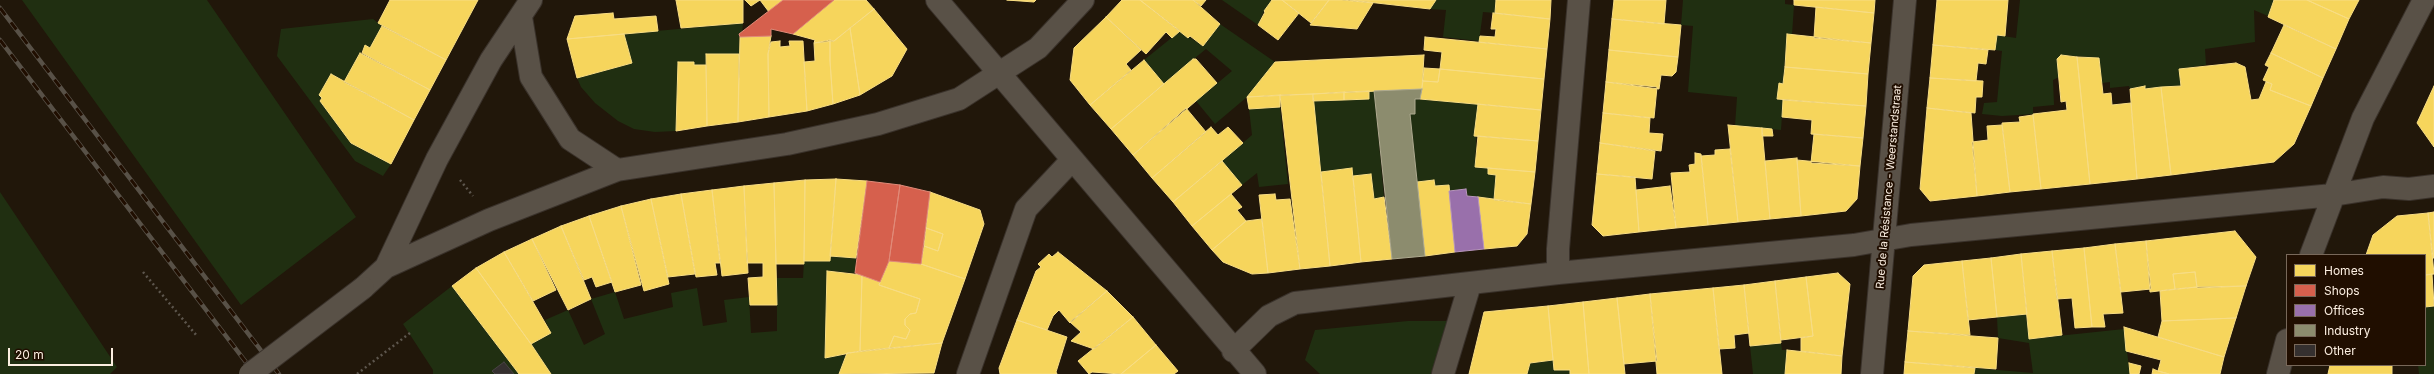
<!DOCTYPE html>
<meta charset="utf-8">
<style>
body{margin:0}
#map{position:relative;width:2434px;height:374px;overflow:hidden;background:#21170a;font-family:Inter,sans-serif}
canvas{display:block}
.legend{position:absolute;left:2286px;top:254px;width:140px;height:112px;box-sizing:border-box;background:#200e00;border:1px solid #78685a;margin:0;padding:5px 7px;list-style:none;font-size:12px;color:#fcefe1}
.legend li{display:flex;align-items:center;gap:8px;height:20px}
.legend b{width:20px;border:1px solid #78685a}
.scale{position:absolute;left:8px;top:348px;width:105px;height:18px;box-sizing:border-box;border:2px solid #fcefe1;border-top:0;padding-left:5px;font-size:12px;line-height:14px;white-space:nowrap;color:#fcefe1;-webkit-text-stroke:3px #200e00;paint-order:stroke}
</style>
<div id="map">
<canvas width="2434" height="374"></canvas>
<ul class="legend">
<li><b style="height:11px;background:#f6d55c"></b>Homes</li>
<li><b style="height:11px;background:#d6604d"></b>Shops</li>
<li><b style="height:11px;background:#9970ab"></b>Offices</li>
<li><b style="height:11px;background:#8c8c6e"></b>Industry</li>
<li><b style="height:11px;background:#35302f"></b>Other</li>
</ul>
<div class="scale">20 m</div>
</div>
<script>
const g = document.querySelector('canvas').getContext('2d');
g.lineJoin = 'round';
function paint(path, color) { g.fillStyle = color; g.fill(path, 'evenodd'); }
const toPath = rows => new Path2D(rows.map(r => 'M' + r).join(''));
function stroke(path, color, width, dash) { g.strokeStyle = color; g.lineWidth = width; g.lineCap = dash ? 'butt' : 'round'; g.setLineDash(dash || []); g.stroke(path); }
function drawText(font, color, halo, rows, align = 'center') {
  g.font = font + ' Inter,sans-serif'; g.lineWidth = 4; g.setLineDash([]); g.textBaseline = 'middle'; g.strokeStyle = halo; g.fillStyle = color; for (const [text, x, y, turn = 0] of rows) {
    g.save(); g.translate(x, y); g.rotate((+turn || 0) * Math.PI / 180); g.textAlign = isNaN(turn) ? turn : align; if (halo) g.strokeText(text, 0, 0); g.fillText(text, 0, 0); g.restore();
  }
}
paint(toPath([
 [22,0,207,0,356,217,241,305],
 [1222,0,1272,0,1264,11,1258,25],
 [1436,0,1496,0,1495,13,1483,12,1479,41,1443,37,1446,10,1430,9],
 [1683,0,1785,0,1785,4,1794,5,1792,35,1787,34,1783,84,1778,99,1783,100,1781,130,1735,126,1737,97,1688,92,1693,26,1681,25],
 [2020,0,2274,0,2268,16,2254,10,2255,42,2205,49,2206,65,2179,69,2181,86,2145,89,2145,86,2130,89,2129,86,2110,88,2110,82,2102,83,2099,58,2061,55,2057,59,2059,77,2053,80,2054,105,2033,107,2033,114,2002,116,1982,114,1984,103,1997,102,2002,51,1995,50,1997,35,2016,38],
 [373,19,382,26,370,48,365,45,345,81,331,74,319,95,322,98,320,101,351,143,391,164,383,176,355,161,277,56,281,29],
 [743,23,742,34,739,35,739,54,707,54,706,65,694,65,693,62,678,62,676,131,655,132,634,129,618,121,595,103,581,87,577,78,632,63,624,34],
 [1220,24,1275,62,1247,97,1215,124,1196,101,1232,71,1206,49,1163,84,1144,60,1180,31,1203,46],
 [1369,91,1374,91,1384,197,1374,199,1371,174,1353,176,1352,168,1321,172,1313,101,1369,99],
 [1415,99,1478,104,1475,166,1488,168,1496,175,1494,199,1467,196,1466,189,1449,191,1448,185,1435,186,1417,182,1410,114,1415,114],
 [1280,107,1288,184,1259,187,1257,173,1242,185,1222,161,1252,135,1249,109],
 [0,192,117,367,110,374,0,374],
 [830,256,856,258,855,273,827,271,825,357,846,355,839,374,551,374,531,344,551,333,545,320,568,310,584,345,605,334,591,299,615,292,624,319,673,307,671,293,697,288,703,326,727,322,724,300,749,297,751,333,777,331,777,278,803,278,804,261,829,261],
 [452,286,519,374,433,374,433,370,403,324],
 [2434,306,2434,374,2419,374,2418,365,2425,365,2425,307],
 [2026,314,2029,339,2124,329,2130,374,1974,374,1975,368,2033,373,2029,343,1998,338,1997,317],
 [1408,321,1450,321,1433,374,1320,374,1305,360,1315,330],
 [1781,343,1782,350,1787,350,1785,374,1753,374,1750,346],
 [1553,360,1554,370,1570,370,1570,374,1527,374,1530,363]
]), '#202f11');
const homes = toPath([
 [390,0,478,0,446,60,378,23,390,0],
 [676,0,743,0,743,23,681,28,676,0],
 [745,0,760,0,751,6,745,0],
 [760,0,783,0,769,12,760,0],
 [834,0,866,0,874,9,834,41,814,43,815,40,793,34,834,0],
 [1007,0,1036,0,1034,2,1007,0],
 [1122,0,1140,0,1180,31,1172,38,1166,32,1146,54,1106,17,1122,0],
 [1140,0,1193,0,1220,24,1203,46,1190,36,1188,38,1140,0],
 [1193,0,1206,0,1201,6,1193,0],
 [1272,0,1282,0,1299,13,1278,40,1258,25,1265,12,1264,11,1272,0],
 [1282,0,1329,0,1311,23,1282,0],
 [1329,0,1342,0,1373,3,1357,29,1310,25,1329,0],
 [1350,0,1436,0,1430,9,1350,0],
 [1496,0,1551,0,1550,19,1495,13,1496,0],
 [1614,0,1666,0,1664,24,1612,19,1614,0],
 [1794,0,1875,0,1874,13,1794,5,1794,0],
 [1937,0,2008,0,2005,36,1997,35,1995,50,1933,45,1937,0],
 [2274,0,2307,0,2349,19,2336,49,2268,17,2274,0],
 [2307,0,2359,0,2349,19,2307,0],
 [1816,7,1874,13,1871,43,1814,38,1816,7],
 [874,9,907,49,892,76,860,95,850,28,874,9],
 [613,13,614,19,656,16,658,31,567,39,575,16,613,13],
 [1493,13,1550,19,1547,49,1479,42,1480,36,1495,37,1496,29,1491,29,1493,13],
 [1106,17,1141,50,1126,64,1131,70,1090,105,1070,80,1074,48,1106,17],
 [1612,19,1681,25,1678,57,1609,50,1612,19],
 [2284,25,2336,49,2323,78,2271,53,2284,25],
 [382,26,446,60,430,90,362,53,365,45,370,48,382,26],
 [850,28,860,95,833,104,830,61,830,40,834,41,850,28],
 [624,34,632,63,577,78,567,39,624,34],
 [1787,34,1871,43,1868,74,1785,67,1787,34],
 [771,36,768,54,769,117,738,122,740,37,771,36],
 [1425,37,1547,49,1544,79,1440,69,1442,52,1424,50,1425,37],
 [830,40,830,61,833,104,807,111,804,62,815,61,814,43,830,40],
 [780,41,780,47,790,46,789,41,803,41,807,111,769,117,768,54,771,42,780,41],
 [1933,45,1988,50,1986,64,1978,63,1976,81,1930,78,1933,45],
 [1609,50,1678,57,1676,72,1672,76,1661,75,1659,89,1606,82,1609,50],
 [360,53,430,90,414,120,344,82,360,53],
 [2271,53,2323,78,2311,106,2270,90,2272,84,2263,80,2269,67,2265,65,2271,53],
 [706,54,739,54,738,122,707,126,706,54],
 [1424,55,1422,89,1247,97,1275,62,1424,55],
 [2061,55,2077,57,2090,184,2041,189,2033,114,2067,110,2066,101,2061,102,2057,59,2061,55],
 [2077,57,2099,58,2103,94,2111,93,2112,105,2131,103,2137,179,2090,184,2077,57],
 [1193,59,1196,59,1217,83,1133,155,1111,129,1193,59],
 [1144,60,1164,84,1111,129,1090,105,1144,60],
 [678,62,694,62,694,65,706,65,707,126,676,131,678,62],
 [2236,63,2245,67,2251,100,2259,99,2266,82,2272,84,2270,90,2311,106,2294,144,2274,162,2171,175,2161,87,2181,86,2179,69,2236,63],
 [1785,67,1868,74,1866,106,1777,99,1779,83,1783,84,1785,67],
 [1424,68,1440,69,1438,82,1423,81,1424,68],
 [1440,69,1544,79,1541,110,1420,99,1423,81,1438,82,1440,69],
 [331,74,414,120,391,164,351,143,320,101,322,98,319,95,331,74],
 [1930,78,1983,81,1982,97,1976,97,1975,113,1927,108,1930,78],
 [1606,82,1657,87,1654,118,1603,113,1606,82],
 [2145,86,2145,89,2161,87,2171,175,2137,179,2130,89,2145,86],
 [2434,86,2434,147,2417,123,2434,86],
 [1369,91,1369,99,1344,100,1344,92,1369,91],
 [1344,92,1344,100,1313,101,1313,94,1344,92],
 [1313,94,1330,266,1300,269,1280,95,1313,94],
 [1280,95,1280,107,1249,109,1247,97,1280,95],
 [1783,100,1866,106,1863,138,1811,134,1812,120,1782,117,1783,100],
 [1478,104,1541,110,1538,141,1474,136,1478,104],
 [1186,108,1206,132,1152,178,1133,155,1186,108],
 [1927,108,1971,113,1977,196,1930,201,1920,189,1927,108],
 [1603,113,1650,118,1649,133,1663,134,1661,151,1600,143,1603,113],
 [2033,115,2041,189,2010,192,2002,123,2020,122,2019,117,2033,115],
 [1728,125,1762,128,1770,219,1738,222,1728,125],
 [2002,125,2010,192,1977,196,1972,142,1988,140,1987,126,2002,125],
 [1211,127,1218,135,1228,127,1243,143,1173,202,1152,178,1211,127],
 [1762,128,1772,129,1773,136,1762,136,1762,128],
 [1814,134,1863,138,1860,166,1811,163,1814,134],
 [1478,136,1538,141,1535,172,1475,167,1478,136],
 [1600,143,1655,151,1652,179,1597,174,1600,143],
 [1730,149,1738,222,1708,225,1701,156,1715,155,1715,150,1730,149],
 [1695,153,1701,154,1708,225,1676,228,1671,173,1690,172,1689,165,1695,164,1695,153],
 [1797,158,1801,216,1770,219,1765,161,1797,158],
 [1797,160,1860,166,1857,199,1846,211,1801,216,1797,160],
 [1222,161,1242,185,1192,226,1173,202,1222,161],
 [1352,168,1361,262,1330,266,1321,172,1352,168],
 [1488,168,1535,172,1531,204,1494,200,1496,175,1488,174,1488,168],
 [1371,174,1374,199,1384,197,1392,259,1361,262,1353,176,1371,174],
 [1597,174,1635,177,1639,232,1603,236,1592,225,1597,174],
 [836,179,867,181,856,258,830,256,836,179],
 [836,179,830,261,804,261,805,180,836,179],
 [805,180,804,264,776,264,774,183,805,180],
 [1434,180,1435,186,1449,185,1455,252,1425,256,1417,182,1434,180],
 [774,183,777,305,750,305,748,278,763,277,763,263,747,263,744,186,774,183],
 [744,186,748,273,722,276,712,190,744,186],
 [1670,186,1676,228,1639,232,1636,190,1670,186],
 [712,190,720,263,715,263,717,275,696,277,681,194,712,190],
 [930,192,980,210,984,224,965,279,921,264,924,246,938,251,943,234,926,228,930,192],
 [681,194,695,274,668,277,651,199,681,194],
 [1231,194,1242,207,1237,210,1246,221,1212,250,1192,226,1231,194],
 [1275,194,1276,200,1290,199,1300,269,1268,273,1259,195,1275,194],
 [1478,197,1531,204,1527,234,1517,246,1484,249,1478,197],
 [651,199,669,284,644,291,621,206,651,199],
 [621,206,641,285,615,292,589,216,621,206],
 [2434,212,2434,258,2433,258,2428,213,2434,212],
 [2428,213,2434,274,2425,275,2425,255,2366,255,2373,235,2397,216,2428,213],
 [589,216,612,282,596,287,592,277,584,280,561,226,589,216],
 [1262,219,1268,273,1252,274,1223,262,1212,250,1246,221,1262,219],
 [561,226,591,299,568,310,532,239,561,226],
 [926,228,943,234,938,251,924,246,926,228],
 [2235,231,2256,257,2246,286,2197,288,2195,272,2173,274,2175,289,2150,292,2146,241,2235,231],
 [532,239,556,290,533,301,504,252,532,239],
 [2146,241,2151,289,2121,292,2115,244,2146,241],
 [2115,244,2123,313,2103,314,2105,327,2092,327,2084,248,2115,244],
 [2084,248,2092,327,2075,328,2072,298,2057,299,2052,251,2084,248],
 [2052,251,2062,335,2029,339,2021,254,2052,251],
 [504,252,551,333,531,344,476,268,504,252],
 [1058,252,1107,291,1070,323,1059,310,1053,316,1047,330,1017,320,1036,271,1041,267,1038,264,1049,254,1052,257,1058,252],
 [2021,254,2027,314,1997,317,1991,258,2021,254],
 [1991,258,1997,317,1968,320,1962,261,1991,258],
 [889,261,921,264,965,279,942,343,889,348,894,336,906,339,910,330,905,325,905,319,910,314,916,313,920,299,879,285,889,261],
 [1962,261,1970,335,1908,331,1913,276,1924,265,1962,261],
 [476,268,531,344,551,374,519,374,452,286,476,268],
 [827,271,862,275,860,351,825,358,827,271],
 [2195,272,2197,287,2175,289,2173,274,2195,272],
 [1838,273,1850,284,1842,356,1801,351,1801,338,1813,336,1806,277,1838,273],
 [2432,274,2434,306,2425,307,2425,275,2432,274],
 [862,275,880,282,879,285,920,299,916,313,910,314,905,319,905,325,910,330,906,339,894,336,889,348,860,351,862,275],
 [1806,277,1813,336,1781,340,1775,281,1806,277],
 [1775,281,1781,343,1750,346,1744,285,1775,281],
 [1744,285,1749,333,1734,335,1735,348,1719,349,1713,288,1744,285],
 [2246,286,2236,318,2162,321,2160,291,2197,287,2246,286],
 [1713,288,1722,374,1657,374,1650,294,1713,288],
 [1107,291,1133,317,1094,349,1071,341,1081,332,1070,322,1107,291],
 [1650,294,1657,361,1624,364,1617,298,1650,294],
 [1617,298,1625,374,1589,374,1583,302,1617,298],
 [1583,302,1589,374,1570,374,1570,370,1554,370,1548,306,1583,302],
 [1548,306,1553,360,1530,363,1527,374,1469,374,1484,312,1548,306],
 [1133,317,1156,345,1121,374,1092,372,1089,374,1078,361,1133,317],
 [2236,318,2224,357,2158,337,2162,321,2236,318],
 [1017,320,1067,337,1056,372,1057,374,1000,374,999,368,1017,320],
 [2124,327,2224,357,2220,374,2169,374,2158,371,2161,360,2126,351,2124,327],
 [1908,331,1998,338,1996,369,1905,362,1908,331],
 [942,343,934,373,839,374,847,353,942,343],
 [1156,345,1178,371,1174,374,1121,374,1156,345],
 [1787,350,1842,356,1841,374,1785,374,1787,350],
 [1905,362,1975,368,1974,374,1904,374,1905,362],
 [2129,363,2141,366,2139,374,2130,374,2129,363],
 [2330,365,2392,365,2392,374,2328,374,2330,365],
 [2153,369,2158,371,2169,374,2152,374,2153,369]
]);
paint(homes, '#f6d55c');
stroke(homes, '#f8dd84', 1);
const shops = toPath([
 [783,0,834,0,793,34,771,29,771,36,740,37,739,34,783,0],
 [867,181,900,185,889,261,880,282,855,273,867,181],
 [900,185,930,192,921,264,889,261,900,185]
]);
paint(shops, '#d6604d');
stroke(shops, '#e18b79', 1);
const offices = toPath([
 [1466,189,1467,196,1478,197,1484,249,1455,252,1449,191,1466,189]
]);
paint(offices, '#9970ab');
stroke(offices, '#b796bb', 1);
const industry = toPath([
 [1422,89,1420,99,1415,99,1415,114,1410,114,1425,256,1392,259,1374,91,1422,89]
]);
paint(industry, '#8c8c6e');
stroke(industry, '#aeaa90', 1);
const building = toPath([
 [504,362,514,374,495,374,492,371,504,362]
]);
paint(building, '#35302f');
stroke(building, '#484343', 1);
const minor = toPath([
 [937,0,1255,374],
 [521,17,531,77,570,139,617,170],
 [2311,255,2363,118,2424,0],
 [386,267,437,159,491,60,531,0],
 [1558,273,1558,249,1579,0],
 [363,288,386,267,489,220,617,170,787,144,878,124,959,99,1038,48,1083,0],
 [1233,351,1269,316,1295,303,1558,273,1854,245,1911,235,2333,195,2383,187,2409,189,2434,186],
 [968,374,1026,209,1072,160],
 [1443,374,1470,284],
 [1872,374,1905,0],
 [2278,374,2287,340]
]);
stroke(minor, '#3a322b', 24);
stroke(toPath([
 [460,180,473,196],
 [143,272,197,336],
 [357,374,410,333]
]), '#5d564d', 2.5, [2, 3]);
stroke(minor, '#595147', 22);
const rail = toPath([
 [0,8,279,374],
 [0,40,255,374]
]);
stroke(rail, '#585147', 4.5);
stroke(rail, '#200e00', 3, [9]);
const minorBridge = toPath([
 [250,374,363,288]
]);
stroke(minorBridge, '#3a322b', 24, []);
stroke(minorBridge, '#595147', 22);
drawText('11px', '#fcefe1', '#200e00', [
 ["Rue de la Résistance - Weerstandstraat",1889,187,-85]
]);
</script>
